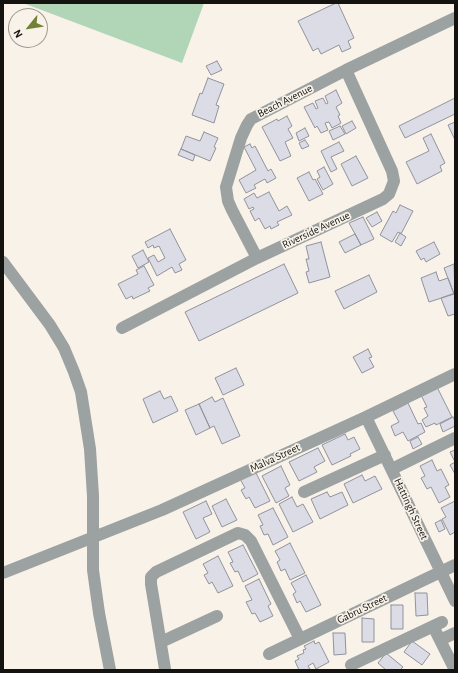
<!DOCTYPE html>
<style>
body{margin:0}
#map{position:relative;width:458px;height:673px;overflow:hidden;background:#f8f2e9;font-family:"Alegreya Sans",sans-serif}
canvas{display:block}
.frame{position:absolute;inset:0;border:4px solid #151310;pointer-events:none}
.north{position:absolute;left:8px;top:8px;width:40px;height:40px;box-sizing:border-box;background:#f8f2e9;border:1px solid #9d9992;border-radius:50%;rotate:240deg;font-size:11px;font-weight:700;line-height:16px;text-align:center;color:#151310}
.north::after{content:'';display:block;margin:auto;width:14px;height:18px;background:#708334;clip-path:polygon(50% 0,100% 100%,50% 72%,0 100%)}
</style>
<div id="map">
<canvas width="458" height="673"></canvas>
<div class="frame"></div>
<div class="north">N</div>
</div>
<script>
const g = document.querySelector('canvas').getContext('2d');
g.lineJoin = 'round';
function paint(path, color) { g.fillStyle = color; g.fill(path, 'evenodd'); }
const toPath = rows => new Path2D(rows.map(r => 'M' + r).join(''));
function stroke(path, color, width, dash) { g.strokeStyle = color; g.lineWidth = width; g.lineCap = dash ? 'butt' : 'round'; g.setLineDash(dash || []); g.stroke(path); }
function drawText(font, color, halo, rows, align = 'center') {
  g.font = font + ' "Alegreya Sans",sans-serif'; g.lineWidth = 3.5; g.setLineDash([]); g.textBaseline = 'middle'; g.strokeStyle = halo; g.fillStyle = color; for (const [text, x, y, turn = 0] of rows) {
    g.save(); g.translate(x, y); g.rotate((+turn || 0) * Math.PI / 180); g.textAlign = isNaN(turn) ? turn : align; if (halo) g.strokeText(text, 0, 0); g.fillText(text, 0, 0); g.restore();
  }
}
paint(toPath([
 [23,3,204,3,182,63]
]), '#b1d6b7');
const building = toPath([
 [336,3,338,3,354,38,348,41,351,48,342,52,339,45,321,54,318,48,313,51,298,21,336,3],
 [217,61,222,70,211,75,206,66,217,61],
 [208,78,224,84,216,105,219,106,214,123,192,115,200,93,202,94,208,78],
 [336,90,342,103,336,107,340,115,338,116,341,123,332,128,329,122,325,123,328,130,321,133,317,126,315,128,304,107,313,103,316,109,318,108,315,101,323,98,326,104,328,103,325,96,336,90],
 [455,98,455,114,405,138,399,126,455,98],
 [287,116,292,126,288,129,293,138,285,142,291,156,280,161,262,127,277,119,278,121,287,116],
 [352,121,356,128,346,134,342,126,352,121],
 [455,122,455,140,448,125,455,122],
 [340,126,345,134,333,140,329,131,340,126],
 [305,128,309,136,299,141,296,133,305,128],
 [204,132,218,138,214,147,216,148,210,161,181,149,186,136,200,141,204,132],
 [431,134,445,163,440,166,442,171,417,184,406,162,429,151,423,138,431,134],
 [305,140,309,146,302,149,299,143,305,140],
 [339,142,344,151,331,157,337,169,331,172,321,151,339,142],
 [250,144,252,148,255,146,268,171,271,169,276,178,267,183,265,179,254,185,256,188,246,193,239,180,256,170,244,147,250,144],
 [181,149,195,155,193,161,178,155,181,149],
 [356,156,368,178,352,186,341,164,356,156],
 [324,167,333,184,323,190,317,179,320,177,317,171,324,167],
 [309,172,313,180,315,179,323,194,309,201,297,178,309,172],
 [269,192,279,211,287,206,292,215,277,222,279,225,271,229,270,226,265,229,259,218,255,221,250,211,254,209,253,207,249,209,244,199,254,193,257,198,269,192],
 [400,205,413,211,401,234,398,232,392,242,380,235,393,211,396,213,400,205],
 [377,212,382,221,372,227,366,218,377,212],
 [363,217,374,239,361,245,349,223,363,217],
 [170,229,186,260,179,264,182,270,175,273,172,267,157,276,148,258,154,255,158,262,165,258,159,246,154,248,153,245,148,248,145,242,170,229],
 [400,233,406,237,401,246,395,242,400,233],
 [355,234,361,245,345,253,339,242,355,234],
 [321,242,330,277,309,283,306,272,309,271,306,259,309,259,306,246,321,242],
 [434,242,440,254,426,262,424,258,421,260,416,251,434,242],
 [143,250,149,262,138,268,132,256,143,250],
 [284,264,298,293,199,341,185,312,284,264],
 [454,264,455,293,454,294,444,268,454,264],
 [144,266,154,285,148,288,150,291,133,299,132,296,126,299,118,284,138,274,136,270,144,266],
 [436,272,439,281,448,278,454,294,429,302,421,278,436,272],
 [369,275,377,292,344,309,335,291,369,275],
 [455,293,455,314,448,316,441,298,455,293],
 [368,349,372,357,369,358,374,367,362,373,353,357,368,349],
 [236,368,244,385,223,395,215,378,236,368],
 [437,387,452,417,436,425,435,423,426,427,422,420,428,416,424,408,427,407,421,395,437,387],
 [160,391,164,399,171,396,178,411,153,423,143,399,160,391],
 [212,397,215,402,223,398,240,436,222,444,214,426,210,428,199,404,212,397],
 [408,403,418,424,421,423,425,432,408,441,403,432,395,436,391,426,399,422,393,411,408,403],
 [199,404,210,428,196,435,185,410,199,404],
 [453,417,455,421,455,426,443,432,440,424,453,417],
 [345,434,348,440,354,437,360,449,350,454,351,456,332,465,322,445,345,434],
 [418,437,422,444,413,449,410,441,418,437],
 [318,448,325,461,314,467,317,472,299,481,289,462,318,448],
 [455,450,455,462,450,452,455,450],
 [432,460,437,471,441,469,449,485,445,487,450,497,439,503,431,487,427,489,421,478,425,476,420,466,432,460],
 [455,462,455,474,450,465,455,462],
 [281,466,290,485,285,488,289,496,276,503,262,476,281,466],
 [255,471,270,501,255,508,249,497,246,499,241,490,245,488,240,479,255,471],
 [362,475,365,481,375,476,382,489,353,503,344,484,362,475],
 [327,492,330,497,342,492,348,505,320,519,311,499,327,492],
 [292,497,297,507,303,504,313,522,293,532,279,504,292,497],
 [226,499,237,520,222,527,212,506,226,499],
 [206,501,212,514,203,518,210,532,196,539,183,512,206,501],
 [455,501,455,532,450,535,442,519,446,517,441,508,455,501],
 [273,508,288,537,273,545,268,534,264,535,260,526,263,525,258,515,273,508],
 [441,520,445,529,439,532,435,523,441,520],
 [290,543,305,573,290,580,285,569,281,571,277,562,280,560,275,551,290,543],
 [243,545,258,574,243,582,238,571,235,572,230,563,233,562,228,552,243,545],
 [218,556,233,586,218,593,212,582,209,584,204,575,208,573,203,564,218,556],
 [306,575,321,605,306,612,300,601,297,603,293,594,296,592,291,583,306,575],
 [259,579,271,604,268,606,273,616,260,622,255,613,252,614,246,602,252,600,245,586,259,579],
 [415,593,427,593,428,615,416,616,415,593],
 [391,605,403,605,403,629,391,629,391,605],
 [362,618,374,619,374,642,362,642,362,618],
 [333,633,345,633,346,654,334,655,333,633],
 [314,641,315,644,319,642,329,662,316,669,313,663,308,666,310,669,306,670,299,670,295,661,299,659,297,656,304,653,303,650,306,649,304,646,314,641],
 [412,641,430,654,422,665,404,652,412,641],
 [386,653,403,667,400,670,386,670,378,663,386,653]
]);
paint(building, '#dbdce6');
stroke(building, '#91929b', 1);
stroke(toPath([
 [257,258,232,210,228,201,226,187,241,138,247,125,251,119,255,117,346,70,455,18],
 [3,262,50,325,64,348,74,372,81,392,90,449,93,496,93,570,99,613,110,670],
 [122,328,257,258,383,199,389,194,394,181,392,171,346,70],
 [366,417,455,601],
 [392,469,455,438],
 [304,492,385,455],
 [3,573,162,510,366,417,455,374],
 [433,626,455,670],
 [440,640,455,633],
 [161,642,217,616],
 [269,654,455,565],
 [351,665,442,622],
 [165,669,151,584,151,577,156,572,238,533,245,535,251,541,300,639]
]), '#9ca1a1', 12);
drawText('11px', '#151310', '#f8f2e9', [
 ["Beach Avenue",285,101,-27],
 ["Riverside Avenue",316,230,-25],
 ["Malva Street",275,458,-25],
 ["Hattingh Street",411,509,65],
 ["Gabru Street",362,609,-26]
]);
</script>
